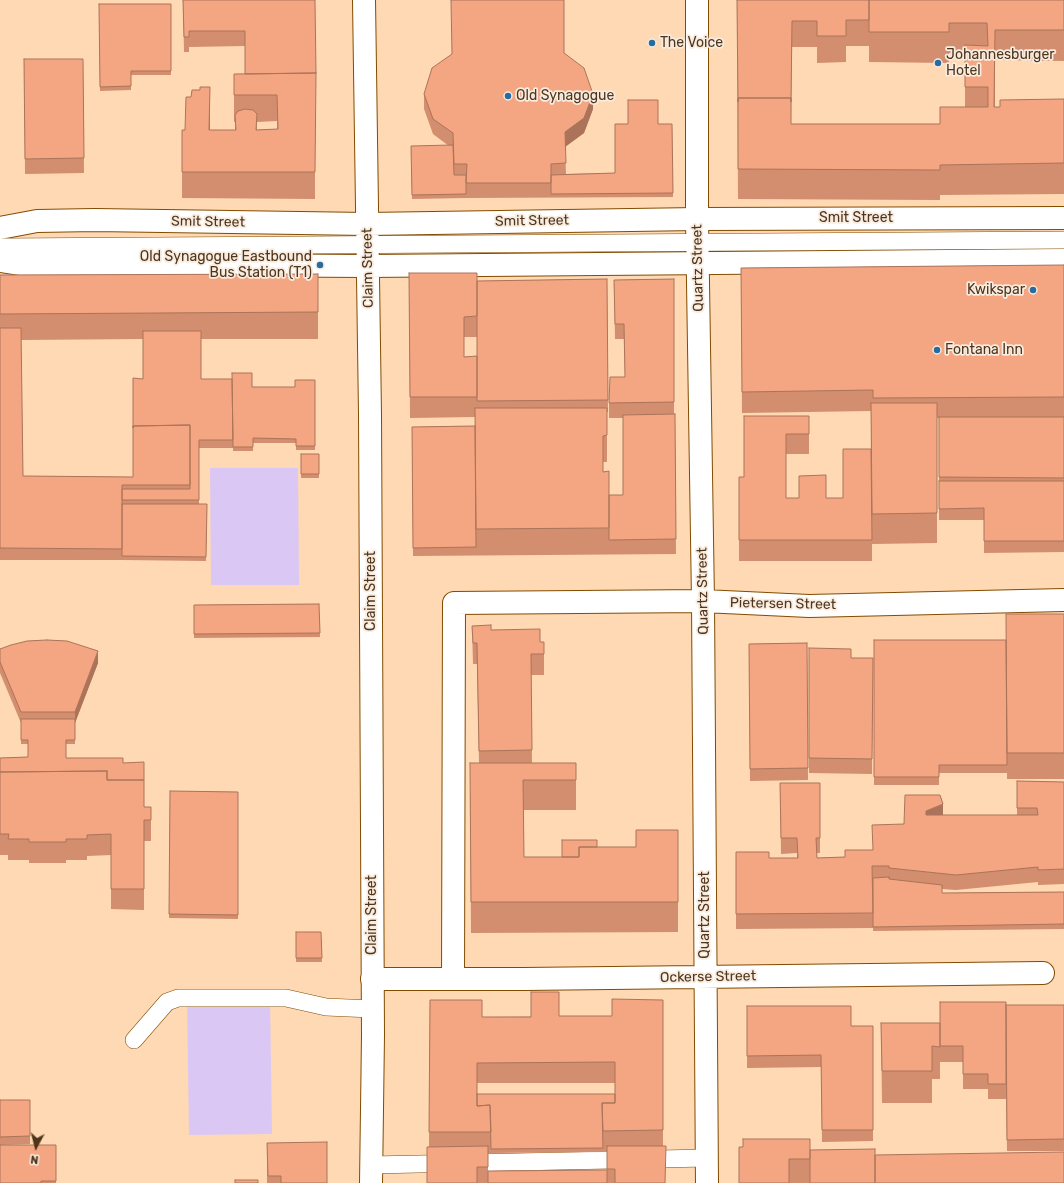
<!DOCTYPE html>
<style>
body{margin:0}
#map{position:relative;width:1064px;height:1183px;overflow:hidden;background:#fed9b4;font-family:Rubik,sans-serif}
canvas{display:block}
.north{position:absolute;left:16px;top:1127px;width:40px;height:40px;-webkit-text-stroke:3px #f8ebdf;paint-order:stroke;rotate:187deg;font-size:11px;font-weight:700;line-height:16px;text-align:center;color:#4e351b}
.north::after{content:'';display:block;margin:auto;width:14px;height:18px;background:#4e351b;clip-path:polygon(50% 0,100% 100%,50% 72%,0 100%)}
</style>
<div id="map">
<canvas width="1064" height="1183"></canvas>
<div class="north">N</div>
</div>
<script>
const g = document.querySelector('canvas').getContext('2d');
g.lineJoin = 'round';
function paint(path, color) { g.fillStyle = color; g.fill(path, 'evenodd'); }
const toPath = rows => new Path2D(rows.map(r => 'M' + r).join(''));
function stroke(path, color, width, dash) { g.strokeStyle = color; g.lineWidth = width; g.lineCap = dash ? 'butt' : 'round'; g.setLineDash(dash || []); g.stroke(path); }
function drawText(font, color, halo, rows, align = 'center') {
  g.font = font + ' Rubik,sans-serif'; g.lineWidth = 3.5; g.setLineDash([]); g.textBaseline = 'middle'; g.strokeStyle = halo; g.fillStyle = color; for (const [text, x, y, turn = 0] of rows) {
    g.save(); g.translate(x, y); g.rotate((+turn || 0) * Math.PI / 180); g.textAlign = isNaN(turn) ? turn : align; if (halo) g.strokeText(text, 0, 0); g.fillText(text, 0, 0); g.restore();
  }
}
paint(toPath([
 [210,468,298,468,299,585,211,585],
 [270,998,272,1134,189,1135,187,999]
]), '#dbc7f4');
const lane = toPath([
 [0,247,1064,240],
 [134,1040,167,1002,178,998,286,998,326,1007,372,1009],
 [371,1165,707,1158]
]);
const street = toPath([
 [697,0,697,219,703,601,707,1183],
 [372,979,524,979,1043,973],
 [453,979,454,603,703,601,809,606,1064,600]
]);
const secondary = toPath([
 [364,0,370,414,373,1035,371,1183],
 [0,228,37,221,95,220,367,224,697,219,1064,218],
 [0,261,21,264,368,266,1064,260]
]);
stroke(lane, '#824c00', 18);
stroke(street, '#824c00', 24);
stroke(secondary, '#824c00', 24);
stroke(lane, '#fff', 17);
stroke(street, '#fff', 22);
stroke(secondary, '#fff', 22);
paint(toPath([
 [183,0,315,0,315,199,182,198,182,130,185,130,210,114,210,130,235,130,235,122,234,122,234,74,245,74,245,46,189,47,189,52,184,52],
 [277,121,277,129,257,130,257,122],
 [737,0,1064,0,1064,61,995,60,995,107,1000,107,1064,99,1064,194,940,195,940,200,738,199],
 [869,36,869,62,949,63,949,53,965,53,965,107,940,124,791,124,792,47,817,47,817,63,846,62,846,46,869,46],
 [99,4,171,4,171,75,131,75,131,90,100,91],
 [564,53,593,109,584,133,565,147,566,174,615,173,658,124,672,124,673,197,466,198,412,199,411,146,449,146,433,134,424,109,424,94],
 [24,59,83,59,84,173,25,174],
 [1064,265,1064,552,984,553,984,520,939,520,939,418,937,418,937,543,872,544,872,561,739,561,739,477,744,477,744,416,809,416,809,454,786,454,786,498,843,498,871,449,871,411,742,413,741,268],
 [409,273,477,273,477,337,464,337,464,357,477,356,477,408,477,281,607,279,608,412,607,412,607,462,603,462,603,472,609,521,623,495,623,418,609,418,609,403,625,377,624,339,615,339,614,280,674,279,674,414,675,414,676,554,413,556,412,427,475,426,475,417,410,418],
 [318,274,318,339,201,339,201,379,252,387,295,387,315,380,315,450,296,450,296,443,253,443,253,451,233,451,233,448,199,448,199,504,207,504,206,561,122,560,122,508,122,560,0,560,0,275],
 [143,339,143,379,133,433,133,477,23,476,21,340],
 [301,454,319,454,319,478,301,478],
 [319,604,320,637,194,638,194,605],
 [1064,614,1064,779,1007,779,1007,771,1007,773,939,773,939,785,874,785,874,640,1006,640],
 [472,626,540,642,544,642,544,675,531,675,532,763,576,763,576,810,523,810,524,857,562,857,597,847,636,847,678,830,678,932,471,933,470,793,479,763,477,664,473,664],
 [807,643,808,780,750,781,749,644],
 [809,648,851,658,873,658,872,774,809,773],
 [0,649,98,663,75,723,75,744,66,744,66,758,123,763,144,807,151,820,151,841,144,841,144,910,111,909,111,855,87,856,87,860,66,860,66,863,29,863,29,860,8,860,8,855,0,855,0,758,28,757,28,744,21,744,21,723,0,673],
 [1017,781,1064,782,1064,884,1038,885,1038,882,956,890,942,889,942,893,1064,892,1064,929,873,931,873,919,873,928,736,929,736,852,769,858,797,858,797,853,781,854,780,783,820,783,820,853,816,853,817,858,845,857,872,850,904,824,943,815,1017,815],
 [170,791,238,792,238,919,169,918],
 [296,932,321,932,322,962,296,962],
 [430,1000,482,1017,612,1016,663,1000,663,1146,665,1183,607,1183,607,1152,488,1153,488,1183,427,1183,429,1147],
 [477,1083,615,1083,615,1103,477,1094],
 [1006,1005,1064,1005,1064,1151,1007,1151,1006,1096,1006,1099,988,1099,988,1089,963,1089,963,1062,940,1062,940,1047,940,1079,932,1079,932,1103,882,1103,881,1023,940,1023],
 [747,1006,851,1026,873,1026,873,1141,822,1142,821,1067,747,1068],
 [0,1100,30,1100,30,1144,0,1145],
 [810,1139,810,1183,739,1183],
 [267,1143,327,1183,267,1183],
 [56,1145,56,1183,0,1183]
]), '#d28e6f');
paint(toPath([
 [210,87,210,114,209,156,209,130],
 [593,94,593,109,584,133,565,147,565,132],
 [98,651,98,663,75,723,75,712],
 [943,804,943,819,926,827,926,811]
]), '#ab745a');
const building = toPath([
 [183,0,315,0,316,73,245,74,245,31,189,31,189,37,184,37,183,0],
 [451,0,564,0,564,53,584,68,593,94,584,118,565,132,566,163,551,164,551,183,466,183,467,164,454,164,453,133,433,119,424,94,432,68,452,54,451,0],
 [737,0,869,0,869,20,846,20,846,36,817,36,817,21,792,21,791,102,791,98,738,98,738,102,737,0],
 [869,0,1064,0,1064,30,995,30,994,107,1000,107,1000,100,1064,99,1064,163,940,165,940,170,738,169,738,98,791,98,791,124,940,124,940,107,988,107,988,87,965,87,965,45,988,46,987,23,949,23,949,32,869,32,869,0],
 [99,4,171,4,171,71,131,71,131,86,100,87,99,4],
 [24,59,83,59,84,158,25,159,24,59],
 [316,73,315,172,182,172,182,130,185,130,186,97,191,97,192,90,200,90,200,87,210,87,209,130,236,130,235,115,238,111,245,109,253,110,257,114,256,130,278,129,277,95,234,95,234,74,316,73],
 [628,100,658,100,658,124,672,124,673,193,551,194,551,175,615,173,615,124,628,124,628,100],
 [453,145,454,175,466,175,466,194,412,195,411,146,453,145],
 [1064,265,1064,397,873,398,873,390,742,392,741,268,1064,265],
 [409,273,477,273,477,316,464,317,464,357,477,356,477,397,410,397,409,273],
 [318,274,318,312,0,314,0,275,318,274],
 [607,279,608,400,477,401,477,281,607,279],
 [674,279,674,402,609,403,610,377,625,377,624,324,615,324,614,280,674,279],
 [0,328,21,328,23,476,133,477,133,426,190,425,190,485,122,485,122,549,0,548,0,328],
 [143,331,201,331,201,379,232,379,233,440,199,440,199,500,122,500,122,489,190,489,190,425,133,426,133,428,133,378,143,379,143,331],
 [232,373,252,373,252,387,295,387,295,380,315,380,315,446,296,446,296,439,253,438,253,447,233,447,232,373],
 [871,403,937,403,937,513,872,514,871,403],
 [475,408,607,408,607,435,603,436,603,472,609,471,609,528,476,529,475,408],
 [675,414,676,539,609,540,609,495,623,495,623,415,675,414],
 [744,416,809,416,809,434,786,434,786,498,799,498,799,476,826,475,826,498,843,498,843,449,871,449,872,540,739,540,739,477,744,477,744,416],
 [939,417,1064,417,1064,478,939,477,939,417],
 [475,426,476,547,413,548,412,427,475,426],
 [301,454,319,454,319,474,301,474,301,454],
 [939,481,1064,481,1064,541,984,541,984,508,939,509,939,481],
 [122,504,207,504,206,557,122,556,122,504],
 [319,604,320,633,194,634,194,605,319,604],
 [1006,614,1064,614,1064,753,1007,753,1006,614],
 [491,625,491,630,540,629,540,642,544,642,544,654,531,654,532,750,479,751,477,643,473,643,472,626,491,625],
 [47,640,67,641,98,651,75,712,21,712,0,662,0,649,11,645,27,641,47,640],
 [874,640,1006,640,1007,765,939,765,939,777,874,777,874,640],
 [807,643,808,768,750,769,749,644,807,643],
 [809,648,851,649,851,658,873,658,872,759,809,758,809,648],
 [21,719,75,719,75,740,66,740,66,758,123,758,123,763,144,762,144,780,107,780,107,771,0,772,0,758,28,757,28,740,21,740,21,719],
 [470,763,576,763,576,780,523,780,524,857,579,857,579,847,636,847,636,830,678,830,678,902,471,902,470,763],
 [107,771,107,780,144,780,144,807,151,807,151,820,144,820,144,889,111,889,111,834,87,835,87,839,66,839,66,842,29,842,29,839,8,839,9,834,0,834,0,772,107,771],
 [1017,781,1064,782,1064,869,1038,870,1038,867,956,875,889,868,889,866,872,866,873,913,736,914,736,852,769,852,769,858,798,858,797,838,781,838,780,783,820,783,820,838,816,838,817,858,845,857,845,850,873,850,872,825,904,824,905,795,940,795,943,804,926,811,926,815,1038,815,1037,808,1017,808,1017,781],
 [170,791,238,792,238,915,169,914,170,791],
 [562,840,597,840,597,847,579,847,579,857,562,857,562,840],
 [889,877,889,879,942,885,942,893,1064,892,1064,924,873,927,873,878,889,877],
 [296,932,321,932,322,958,296,958,296,932],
 [531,992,559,992,559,1016,612,1016,612,999,663,1000,663,1130,603,1131,602,1103,615,1103,615,1062,477,1063,477,1106,490,1105,491,1132,429,1132,430,1000,482,1000,482,1017,531,1017,531,992],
 [940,1002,1006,1002,1006,1084,988,1084,988,1074,963,1074,963,1046,940,1046,940,1002],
 [1006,1005,1064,1005,1064,1139,1007,1140,1006,1005],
 [747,1006,851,1006,851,1026,873,1026,873,1130,822,1130,821,1055,747,1056,747,1006],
 [881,1023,940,1023,940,1047,932,1046,932,1071,882,1071,881,1023],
 [477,1094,615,1094,615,1103,602,1103,603,1148,491,1149,490,1105,477,1106,477,1094],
 [0,1100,30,1100,30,1136,0,1137,0,1100],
 [743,1139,810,1139,810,1159,789,1159,789,1183,739,1183,739,1147,743,1147,743,1139],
 [327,1142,327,1183,281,1183,281,1176,268,1176,267,1143,327,1142],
 [0,1145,56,1145,56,1181,41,1181,41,1183,0,1183,0,1145],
 [488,1146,488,1167,477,1167,477,1183,427,1183,427,1147,488,1146],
 [607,1146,666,1146,665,1183,615,1183,615,1169,607,1169,607,1146],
 [875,1149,875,1183,810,1183,810,1150,875,1149],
 [1064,1152,1064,1183,875,1183,875,1155,1064,1152],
 [607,1170,607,1183,488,1183,488,1171,607,1170],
 [235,1180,258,1180,258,1183,235,1183,235,1180]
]);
paint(building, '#f4a581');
stroke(building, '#ab745a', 1);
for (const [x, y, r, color] of [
 [652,43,4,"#276ca1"],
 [938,63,4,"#276ca1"],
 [508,96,4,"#276ca1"],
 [320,265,4,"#276ca1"],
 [1033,290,4,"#276ca1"],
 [937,350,4,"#276ca1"]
]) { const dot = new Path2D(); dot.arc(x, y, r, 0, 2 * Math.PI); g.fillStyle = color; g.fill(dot); stroke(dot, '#f8ebdf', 1.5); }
drawText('14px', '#4e351b', '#f8ebdf', [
 ["The Voice",660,43],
 ["Johannesburger",946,55],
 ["Hotel",946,71],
 ["Old Synagogue",516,96],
 ["Old Synagogue Eastbound",312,257,"right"],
 ["Bus Station (T1)",312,273,"right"],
 ["Kwikspar",1025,290,"right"],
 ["Fontana Inn",945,350]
], 'left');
drawText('14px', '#4e351b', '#f8ebdf', [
 ["Smit Street",856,218],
 ["Smit Street",532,221,-1],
 ["Smit Street",208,222,1],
 ["Claim Street",368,268,-91],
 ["Quartz Street",698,268,-91],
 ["Claim Street",371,591,-90],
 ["Quartz Street",703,591,-91],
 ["Pietersen Street",783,604,1],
 ["Claim Street",372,915,-90],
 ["Quartz Street",705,915,-90],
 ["Ockerse Street",708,977,-1]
]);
</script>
